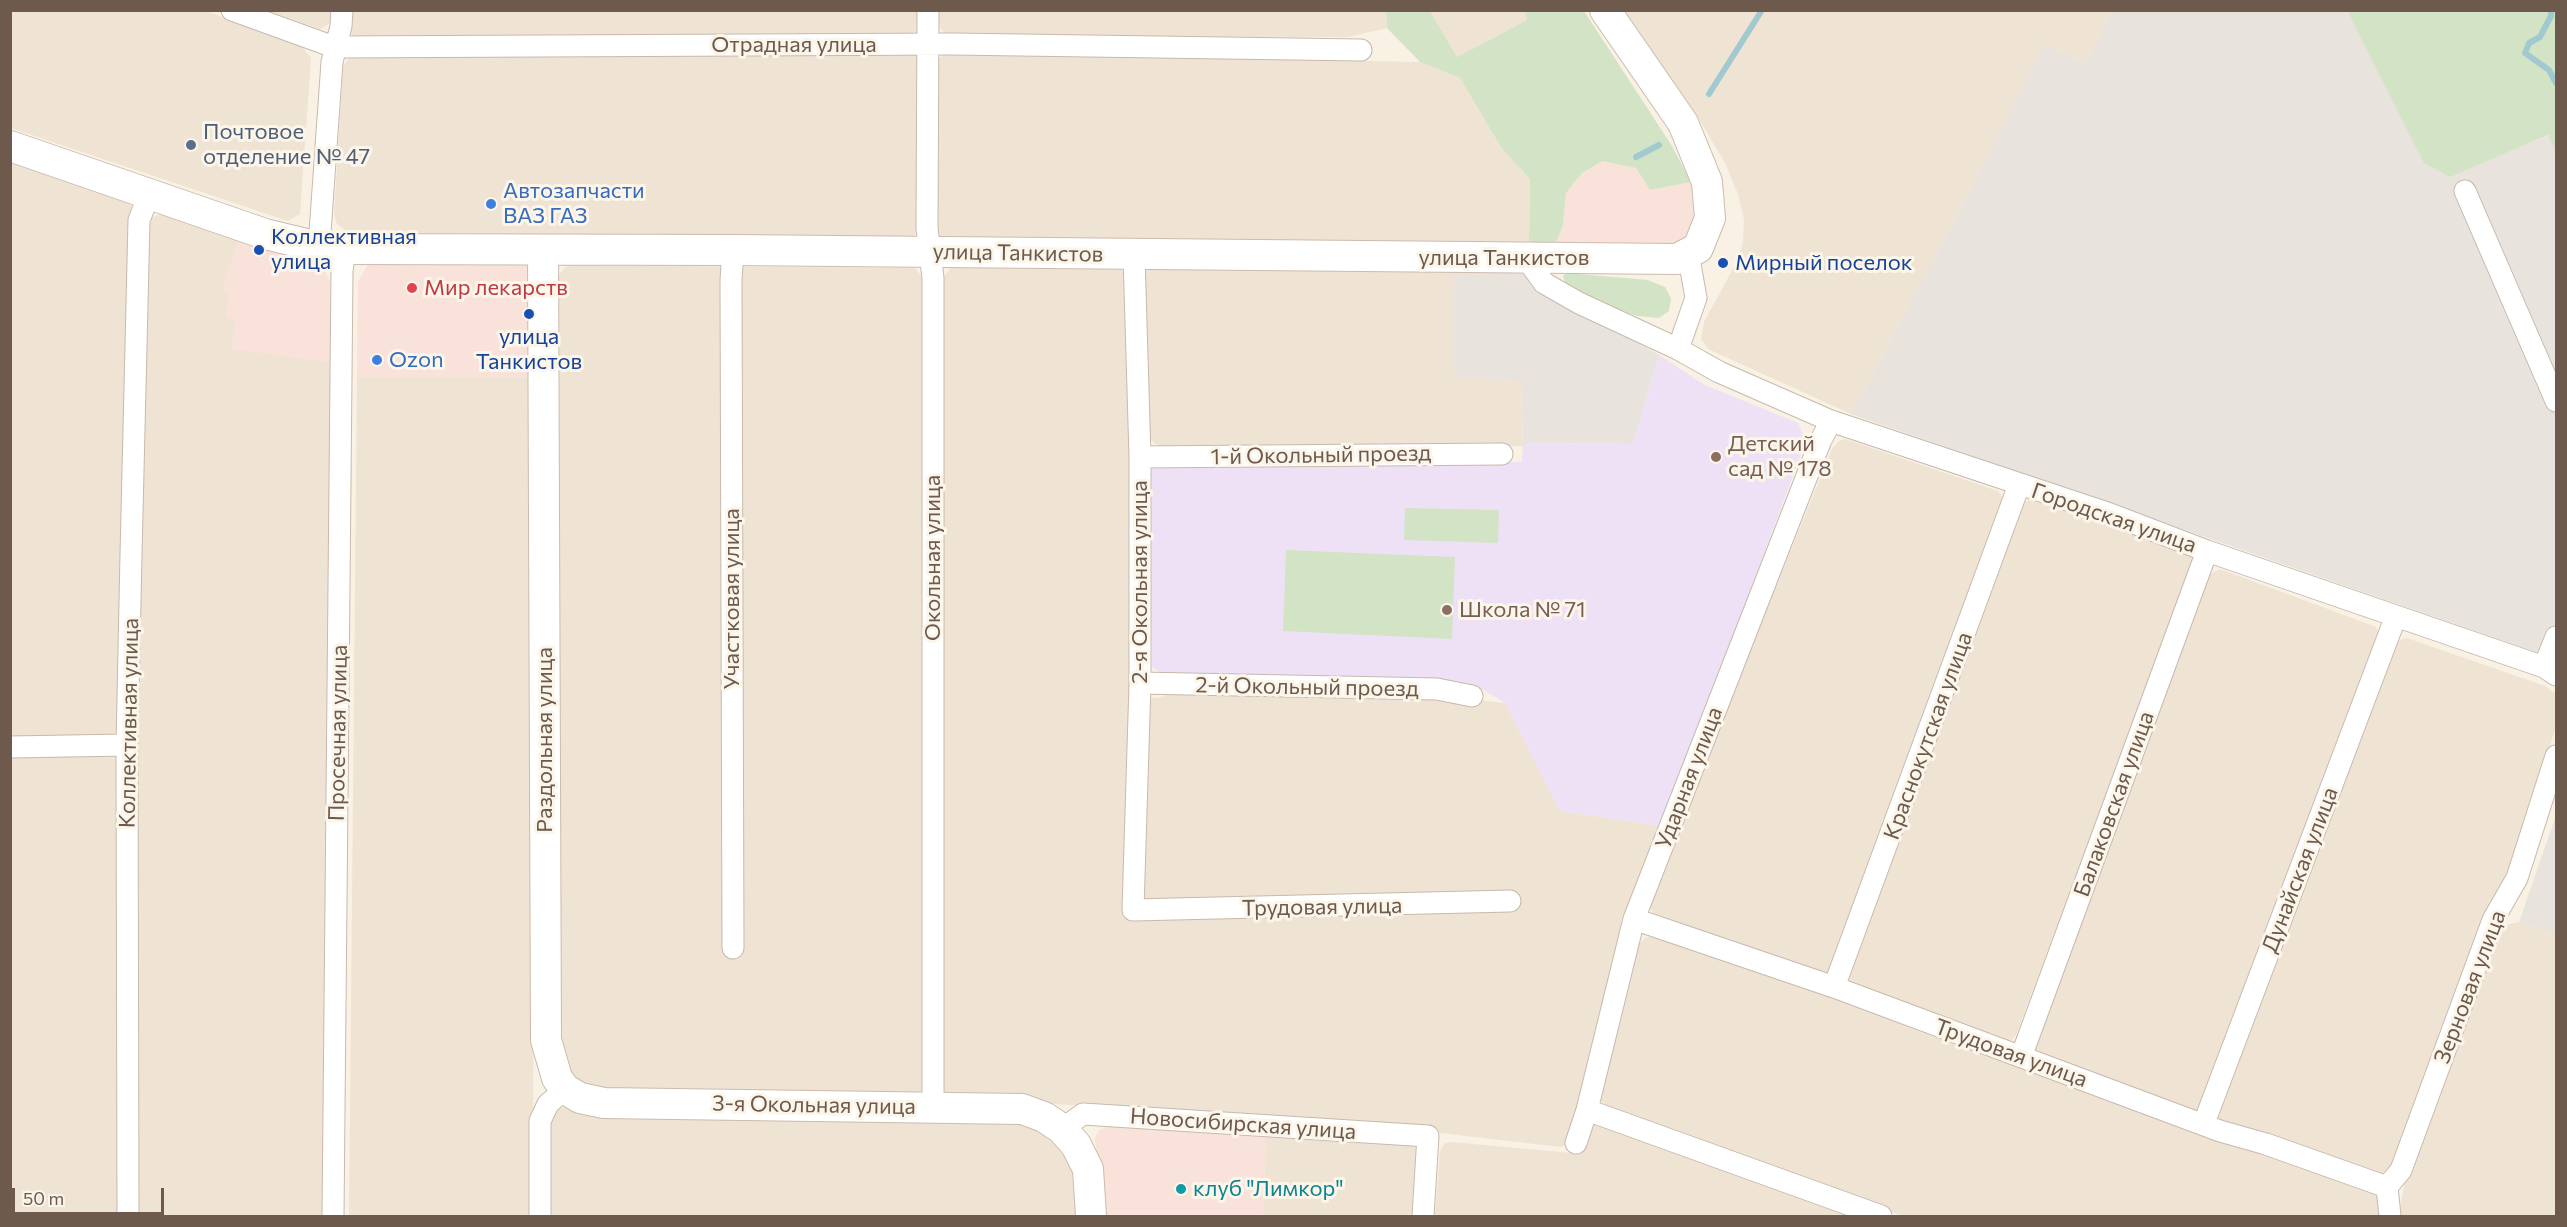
<!DOCTYPE html>
<meta charset="utf-8">
<style>
body{margin:0}
#map{position:relative;width:2567px;height:1227px;overflow:hidden;background:#f9f1e4;font-family:Commissioner,sans-serif}
canvas{display:block}
.frame{position:absolute;inset:0;border:12px solid #6e594d;pointer-events:none}
.scale{position:absolute;left:12px;top:1188px;width:152px;height:27px;box-sizing:border-box;border:3px solid #6e594d;border-top:0;padding-left:8px;font-size:18px;line-height:21px;white-space:nowrap;color:#6e594d;-webkit-text-stroke:4px #fcf5ea;paint-order:stroke}
</style>
<div id="map">
<canvas width="2567" height="1227"></canvas>
<div class="frame"></div>
<div class="scale">50 m</div>
</div>
<script>
const g = document.querySelector('canvas').getContext('2d');
g.lineJoin = 'round';
function paint(path, color) { g.fillStyle = color; g.fill(path, 'evenodd'); }
const toPath = rows => new Path2D(rows.map(r => 'M' + r).join(''));
function stroke(path, color, width, dash) { g.strokeStyle = color; g.lineWidth = width; g.lineCap = dash ? 'butt' : 'round'; g.setLineDash(dash || []); g.stroke(path); }
function drawText(font, color, halo, rows, align = 'center') {
  g.font = font + ' Commissioner,sans-serif'; g.lineWidth = 6; g.setLineDash([]); g.textBaseline = 'middle'; g.strokeStyle = halo; g.fillStyle = color; for (const [text, x, y, turn = 0] of rows) {
    g.save(); g.translate(x, y); g.rotate((+turn || 0) * Math.PI / 180); g.textAlign = isNaN(turn) ? turn : align; if (halo) g.strokeText(text, 0, 0); g.fillText(text, 0, 0); g.restore();
  }
}
paint(toPath([
 [922,10,918,30,908,36,354,37,349,31,349,11],
 [1386,10,1387,28,1348,37,953,36,946,35,938,25,938,11],
 [11,11,206,11,300,45,311,58,300,214,288,221,11,128],
 [269,11,333,11,330,23,320,29],
 [1430,11,1525,11,1527,20,1457,57],
 [1623,11,2111,11,2086,64,2044,44,1986,160,1851,414,1708,349,1701,339,1704,322,1736,263,1743,243,1744,220,1738,194,1725,163,1696,114],
 [914,53,921,65,920,225,916,234,907,239,348,232,337,224,334,215,343,66,351,56],
 [952,53,1420,62,1460,78,1502,149,1530,179,1529,244,947,239,938,235,933,226,934,66,941,57],
 [11,159,124,199,132,206,134,218,120,724,116,733,108,735,11,737],
 [161,214,239,238,226,318,235,319,332,363,327,1216,137,1216,134,744,145,225,153,217],
 [570,265,915,268,923,278,926,1090,919,1099,607,1097,581,1084,570,1069,560,1034,558,276,564,268],
 [1152,266,1454,267,1521,380,1523,446,1162,449,1148,438,1145,272],
 [952,267,1118,267,1127,274,1133,460,1132,697,1158,698,1180,690,1438,696,1505,703,1560,811,1662,826,1622,918,1594,1049,1567,1144,1561,1147,1432,1132,1094,1106,948,1099,940,1084,942,278],
 [357,378,534,378,533,1216,349,1216],
 [1845,439,1998,491,2003,498,1830,975,1818,975,1653,913,1648,901,1832,449,1839,441],
 [2030,500,2190,552,2193,562,2016,1035,2011,1041,2003,1042,1856,987,1849,980,1849,972,2023,502],
 [2220,569,2376,627,2380,636,2197,1111,2190,1112,2036,1054,2036,1047,2210,574],
 [2407,638,2545,686,2556,694,2556,726,2507,883,2393,1169,2386,1175,2373,1177,2216,1121,2215,1113,2392,648,2400,640],
 [107,754,116,757,123,764,120,1216,11,1216,10,757],
 [2519,922,2556,935,2556,1216,2399,1216,2406,1173,2505,925],
 [1652,936,1837,998,1915,1030,2218,1138,2371,1187,2381,1200,2382,1216,1903,1216,1610,1108,1601,1101,1599,1091,1639,944,1645,938],
 [555,1108,1021,1116,1040,1126,1080,1169,1081,1216,547,1216,545,1128],
 [1597,1121,1860,1216,1435,1216,1440,1152,1444,1144,1451,1142,1572,1153,1578,1148,1588,1126],
 [1266,1136,1414,1143,1422,1149,1417,1216,1263,1216]
]), '#efe3d4');
paint(toPath([
 [1602,161,1636,168,1650,190,1691,182,1695,211,1687,240,1669,248,1556,243,1563,225,1566,193,1582,173],
 [239,238,312,259,323,267,330,281,332,363,231,349,235,320,226,318,228,296,222,287],
 [369,262,518,263,527,266,532,277,534,378,357,378,358,282],
 [1109,1127,1266,1136,1263,1216,1099,1216,1099,1168,1095,1138,1099,1130]
]), '#f8e2d9');
paint(toPath([
 [2111,11,2347,11,2425,163,2450,176,2549,135,2556,153,2556,659,1851,414,1986,160,2044,44,2086,64],
 [1454,267,1516,270,1659,355,1633,444,1523,443,1521,380,1454,377],
 [2556,815,2556,935,2519,922]
]), '#e9e3de');
paint(toPath([
 [1659,355,1705,385,1798,423,1806,441,1662,826,1560,811,1505,703,1477,686,1448,680,1168,677,1152,667,1148,482,1152,469,1168,465,1522,462,1523,443,1633,444]
]), '#eee1f5');
paint(toPath([
 [1386,11,1430,11,1457,57,1527,20,1525,11,1584,11,1672,146,1691,182,1650,190,1636,168,1602,161,1582,173,1566,193,1563,225,1556,243,1529,244,1530,179,1502,149,1460,78,1420,62,1387,28],
 [2347,11,2556,11,2556,153,2548,135,2450,177,2424,163],
 [1567,273,1648,280,1665,287,1671,298,1669,311,1659,318,1637,316,1591,300,1566,285,1563,276],
 [1405,508,1499,510,1498,543,1404,540],
 [1286,550,1455,557,1452,639,1283,631]
]), '#d2e4c5');
stroke(toPath([
 [2551,10,2551,16,2540,37,2529,43,2525,53,2549,70,2556,83],
 [1709,94,1762,10],
 [1636,157,1659,145]
]), '#a3c9d0', 6);
const street = toPath([
 [232,10,334,47,953,44,1361,50],
 [928,10,927,228,933,278,933,1106],
 [2465,191,2556,401],
 [319,247,332,62,341,26,342,10],
 [733,250,731,280,733,948],
 [1134,255,1140,457,1140,683,1133,910,1510,901],
 [1526,258,1544,283,1579,303,1678,349,1719,372,1831,421,2110,514,2207,551,2544,667,2556,675],
 [1678,349,1696,298,1688,253],
 [1140,457,1502,454],
 [2544,667,2556,637],
 [1140,683,1437,689,1472,696],
 [10,747,127,745],
 [1634,919,1834,987,2220,1131,2266,1144,2387,1187],
 [1834,987,2019,485],
 [2021,1057,2207,551],
 [1587,1110,1881,1216],
 [2204,1123,2396,616],
 [1062,1129,1083,1114,1428,1136,1423,1216],
 [1576,1143,1587,1110,1634,919,1821,440,1831,421],
 [128,1216,127,745,131,555,139,220,149,195],
 [333,1216,342,271,345,249],
 [540,1216,540,1121,548,1104,565,1089],
 [2390,1216,2387,1187,2401,1170,2493,920,2517,878,2556,756]
]);
const secondary = toPath([
 [10,146,265,234,319,247,345,249,733,250,1677,259,1698,248,1710,218,1707,182,1683,123,1605,10],
 [543,250,546,1040,557,1078,565,1089,580,1098,604,1103,1022,1109,1044,1117,1062,1129,1076,1145,1088,1169,1091,1216]
]);
stroke(street, '#c8b9ac', 23);
stroke(secondary, '#cdbbad', 32);
stroke(street, '#fff', 21);
stroke(secondary, '#fff', 30);
for (const [x, y, r, color] of [
 [191,145,6,"#5c6f8a"],
 [491,204,6,"#3f7fe0"],
 [259,250,6,"#1a4fb4"],
 [1723,263,6,"#1a4fb4"],
 [412,288,6,"#e0444e"],
 [529,314,6,"#1a4fb4"],
 [377,360,6,"#3f7fe0"],
 [1716,457,6,"#8d6e63"],
 [1447,610,6,"#8d6e63"],
 [1181,1189,6,"#0f9aa8"]
]) { const dot = new Path2D(); dot.arc(x, y, r, 0, 2 * Math.PI); g.fillStyle = color; g.fill(dot); stroke(dot, '#fcf5ea', 2); }
drawText('22px', '#6e594d', '#fcf5ea', [
 ["Отрадная улица",794,45],
 ["улица Танкистов",1018,253,1],
 ["улица Танкистов",1504,258],
 ["1-й Окольный проезд",1321,455,-1],
 ["Городская улица",2114,518,19],
 ["Окольная улица",933,558,-90],
 ["2-я Окольная улица",1140,582,-90],
 ["Участковая улица",732,599,-90],
 ["2-й Окольный проезд",1307,687,1],
 ["Коллективная улица",129,723,-89],
 ["Просечная улица",338,733,-89],
 ["Краснокутская улица",1928,736,-70],
 ["Раздольная улица",545,740,-90],
 ["Ударная улица",1689,778,-69],
 ["Балаковская улица",2114,804,-70],
 ["Дунайская улица",2300,870,-69],
 ["Трудовая улица",1322,907,-1],
 ["Зерновая улица",2470,987,-69],
 ["Трудовая улица",2011,1053,20],
 ["3-я Окольная улица",814,1105,1],
 ["Новосибирская улица",1243,1124,4]
]);
drawText('22px', '#4e5e75', '#fcf5ea', [
 ["Почтовое",203,132],
 ["отделение № 47",203,157]
], 'left');
drawText('22px', '#366cbe', '#fcf5ea', [
 ["Автозапчасти",503,191],
 ["ВАЗ ГАЗ",503,216],
 ["Ozon",389,360]
], 'left');
drawText('22px', '#164399', '#fcf5ea', [
 ["Коллективная",271,237],
 ["улица",271,262],
 ["Мирный поселок",1735,263],
 ["улица",529,337,"center"],
 ["Танкистов",529,362,"center"]
], 'left');
drawText('22px', '#be3a42', '#fcf5ea', [
 ["Мир лекарств",424,288]
], 'left');
drawText('22px', '#785e54', '#fcf5ea', [
 ["Детский",1728,444],
 ["сад № 178",1728,469],
 ["Школа № 71",1459,610]
], 'left');
drawText('22px', '#0d838f', '#fcf5ea', [
 ["клуб \"Лимкор\"",1193,1189]
], 'left');
</script>
